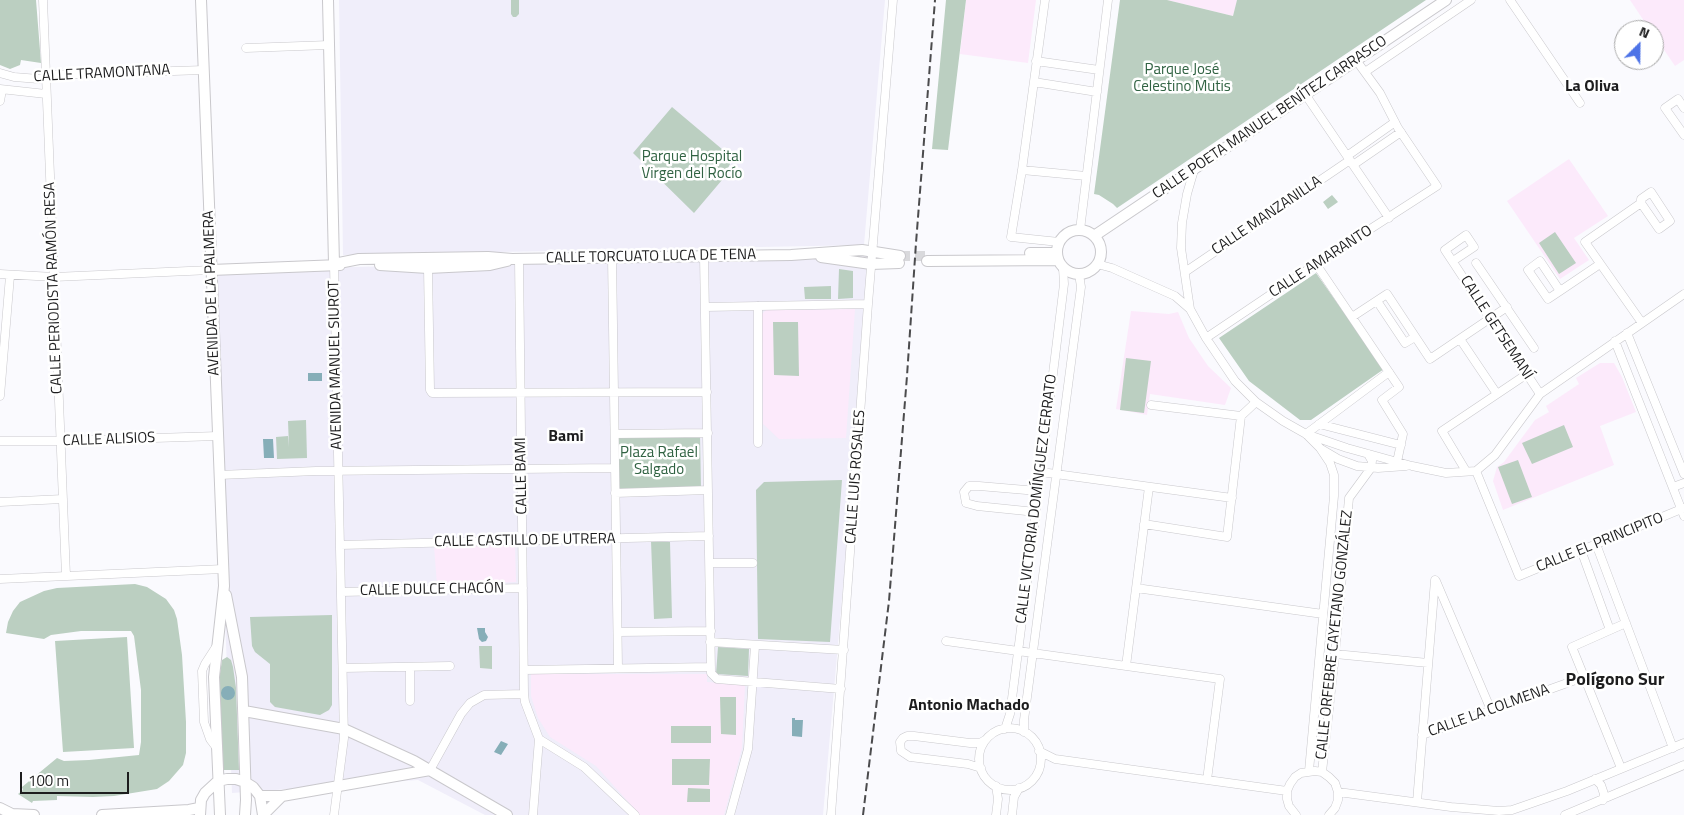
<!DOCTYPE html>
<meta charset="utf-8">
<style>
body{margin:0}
#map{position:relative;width:1684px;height:815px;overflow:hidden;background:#fafafe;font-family:"Titillium Web",sans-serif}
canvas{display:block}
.north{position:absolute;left:1614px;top:20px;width:50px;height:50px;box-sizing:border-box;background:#fff;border:1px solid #a5a5a5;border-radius:50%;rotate:23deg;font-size:14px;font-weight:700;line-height:20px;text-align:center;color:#1d1d1e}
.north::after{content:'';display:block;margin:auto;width:18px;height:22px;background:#4d73e7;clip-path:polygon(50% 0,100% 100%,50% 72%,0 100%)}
.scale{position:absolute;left:20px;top:772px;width:109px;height:22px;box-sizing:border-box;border:2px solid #1d1d1e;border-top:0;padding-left:6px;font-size:15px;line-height:18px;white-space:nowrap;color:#1d1d1e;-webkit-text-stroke:4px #fff;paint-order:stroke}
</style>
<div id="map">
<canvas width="1684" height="815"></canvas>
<div class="north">N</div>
<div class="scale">100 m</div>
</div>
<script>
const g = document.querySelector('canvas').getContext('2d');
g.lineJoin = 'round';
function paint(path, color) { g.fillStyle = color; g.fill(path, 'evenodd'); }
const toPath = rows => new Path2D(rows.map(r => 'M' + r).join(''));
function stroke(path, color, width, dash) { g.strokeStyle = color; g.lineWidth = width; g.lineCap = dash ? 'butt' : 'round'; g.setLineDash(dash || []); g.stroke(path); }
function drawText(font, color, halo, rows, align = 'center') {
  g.font = font + ' "Titillium Web",sans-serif'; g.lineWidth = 5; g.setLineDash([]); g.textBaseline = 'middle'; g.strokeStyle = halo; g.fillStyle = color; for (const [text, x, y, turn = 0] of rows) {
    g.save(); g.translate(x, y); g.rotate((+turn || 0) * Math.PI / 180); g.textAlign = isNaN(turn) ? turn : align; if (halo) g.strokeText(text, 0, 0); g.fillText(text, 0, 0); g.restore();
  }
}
paint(toPath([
 [339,0,885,0,864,245,343,255],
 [872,256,823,815,485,815,418,780,232,793,211,270]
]), '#f0eefa');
paint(toPath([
 [966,0,1036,0,1028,63,960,54],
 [1167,0,1237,0,1233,16],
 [1630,0,1684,0,1684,60,1675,66,1654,35,1654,30,1650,30],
 [1569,159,1608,216,1574,238,1589,260,1560,279,1507,201],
 [855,309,846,438,779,439,763,424,762,314,766,310],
 [1131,311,1169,314,1178,312,1189,338,1208,366,1231,388,1225,405,1150,394,1147,415,1116,409],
 [1600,363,1614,363,1622,377,1636,412,1600,426,1614,465,1503,510,1493,481,1497,467,1504,462,1535,420,1549,412,1546,406,1579,384,1576,378],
 [515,545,516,582,437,585,434,546],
 [531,674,707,674,707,682,745,685,742,748,724,815,640,815,596,766,550,737,538,718,531,696]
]), '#fceafb');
paint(toPath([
 [0,0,36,0,41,63,21,60,20,65,10,69,0,65],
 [511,0,519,0,519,14,516,17,513,17,511,14],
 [946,0,966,0,948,150,932,149],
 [1120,0,1167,0,1233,16,1237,0,1426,0,1117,208,1113,204,1099,195,1094,194],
 [672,107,729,155,730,164,722,180,694,213,633,153],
 [1332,195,1338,202,1328,209,1323,202],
 [1555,232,1576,263,1559,274,1539,243],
 [839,269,853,271,853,298,838,299],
 [1316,273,1384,369,1311,420,1300,420,1249,381,1219,338],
 [831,286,831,299,805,299,804,287],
 [773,322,798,322,799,376,774,375],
 [1126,358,1151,361,1144,413,1120,410],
 [306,420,307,458,277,459,276,437,288,436,289,447,288,421],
 [1564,425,1573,447,1532,464,1522,443],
 [700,434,701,489,618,490,617,435],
 [1518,460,1532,497,1512,504,1498,467],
 [842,480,830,642,758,639,756,490,764,482],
 [651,541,670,542,672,618,654,619],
 [135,584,147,587,166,599,174,610,177,619,182,655,186,722,186,753,183,765,169,781,157,789,114,796,93,797,57,796,57,800,33,801,32,803,18,794,23,790,22,787,57,758,64,761,89,760,139,755,141,742,141,690,134,636,131,631,81,631,51,635,44,639,6,633,8,622,13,611,20,602,44,591,57,588],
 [332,615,332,705,329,710,320,715,275,707,270,702,270,664,255,652,252,646,250,617],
 [127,637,134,748,63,752,55,641],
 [479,646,492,646,492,669,480,668],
 [718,647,749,649,748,676,716,674],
 [227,657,231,660,233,667,236,688,239,770,222,770,219,680,222,660],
 [720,697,736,697,736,735,721,734],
 [671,726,711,726,711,743,671,743],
 [672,759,710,759,709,785,672,785],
 [688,788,710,789,710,802,687,802]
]), '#bbcfc1');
paint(toPath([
 [308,373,322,373,322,381,308,381],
 [273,439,274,458,264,458,263,439],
 [477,628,485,628,485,632,488,637,486,641,482,642,479,639],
 '221 693a7 7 0 1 1 14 0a7 7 0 1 1-14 0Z',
 [792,718,795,718,795,720,803,720,802,737,792,736],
 [501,741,508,744,501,755,494,752]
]), '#86aeb8');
stroke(toPath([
 [900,256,928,256]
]), '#d9d9dc', 10, [10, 5]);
const minor = toPath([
 [43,0,66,576],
 [1045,0,1022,170,1011,237,1059,242],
 [1510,0,1580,103],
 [246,48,329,45],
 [1036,61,1099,70],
 [1365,72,1471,0],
 [0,73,14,77,39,79,52,75,204,70],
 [1034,82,1097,92],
 [0,89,46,94],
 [1305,94,1389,218],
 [0,101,2,90],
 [1684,108,1678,99,1665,108,1684,135],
 [1347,156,1395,122],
 [1353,165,1401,132],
 [1022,170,1086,176],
 [1194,170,1187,194,1182,223,1181,248,1190,309,1206,338,1235,381,1256,402,1283,421,1306,434,1347,448,1412,466,1446,473,1476,471,1495,455,1540,394,1684,294],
 [1641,203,1659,229,1670,221,1651,192,1641,199,1641,203,1585,242,1642,323],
 [1080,230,1108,0],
 [704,256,711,673,717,679,841,689],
 [612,257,618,668],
 [519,259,524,694,525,702,539,739,533,815],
 [1453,261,1474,247,1466,235,1445,250,1540,394],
 [1476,263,1534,348],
 [1097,264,1112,268,1175,296,1190,309],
 [1316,264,1399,387,1382,400,1403,434,1397,462],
 [428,268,430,390,432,393,707,392],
 [1185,272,1350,160],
 [0,274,54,277,211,270],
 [1560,291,1540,261,1528,270,1548,299,1560,291,1600,264],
 [1377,301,1405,343,1415,337],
 [705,307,868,304],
 [1352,317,1387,294,1430,359,1507,307],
 [1627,333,1684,474],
 [1206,338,1316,264,1437,186,1398,128,1380,93,1356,60],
 [1460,339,1497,394],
 [1615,341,1684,516],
 [0,396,10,276],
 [1151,405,1241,416,1256,402],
 [1319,424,1401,445],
 [615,434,708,433],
 [1306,434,1389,372],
 [1307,435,1320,448,1330,463,1334,475,1334,496,1309,771],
 [0,441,60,441,218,436],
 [758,443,758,306],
 [1321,449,1338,459,1357,466,1378,468,1406,466],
 [1466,471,1442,431,1527,374],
 [1476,471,1519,576,1684,508],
 [1041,472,1232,498],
 [219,475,316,471,615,468],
 [1673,487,1684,483],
 [615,493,708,490],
 [0,502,63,499],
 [1036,512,977,506,966,503,964,492,969,486,979,486,1038,491],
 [1144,524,1227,537,1241,416],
 [1596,544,1673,748],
 [340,545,709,536],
 [1581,550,1610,630],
 [710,563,753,563],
 [0,579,223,569],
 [1436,581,1491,710],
 [1136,588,1323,614],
 [341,592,523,588],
 [618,632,711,631],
 [946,641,1220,679,1207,780],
 [710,642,844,650],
 [1335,654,1428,663],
 [1126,666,1149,487],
 [410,667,410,701],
 [343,668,450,666],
 [524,670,711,667],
 '979 759a31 31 0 1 1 62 0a31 31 0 1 1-62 0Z',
 [1005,729,1010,714,1036,512,1064,284,1063,268],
 [1024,732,1024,720,1081,287,1079,274],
 [1422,735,1584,677],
 [539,739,584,767,635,815],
 [216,747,210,739,204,722,202,671,205,664,216,647],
 [1039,751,1055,759,1287,791],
 [981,768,968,764,910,757,901,751,900,742,903,738,907,736,914,736,970,743,980,743,985,740],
 [1621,768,1572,647,1626,623],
 [430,770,461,714,470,703,484,695,524,694],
 [1322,772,1335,654,1349,498,1371,468,1372,461,1368,454],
 [1595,779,1601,785,1604,794,1603,800],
 [996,786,998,799,996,815],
 [1338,792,1451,807,1499,811,1512,810,1567,791,1684,743],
 [1417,802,1435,580],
 [334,815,344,738,334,264],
 [730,815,748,749,755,646],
 [831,815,868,304,893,0],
 [1012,815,1014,797,1019,788],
 [1296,815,1289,806,1287,799,1287,791,1290,784,1295,777,1301,773,1315,771,1322,772,1329,777,1335,783,1338,792,1338,800,1335,808,1329,815],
 [1565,815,1684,765]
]);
const major = toPath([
 [201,0,224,586,214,677,220,815],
 [328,0,334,264],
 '1057 252a22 22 0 1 1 44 0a22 22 0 1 1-44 0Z',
 [1094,236,1446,0],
 [1030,253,1056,253],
 [821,257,871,264,899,263],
 [927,261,1058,260],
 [334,264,359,259,488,257,512,259,791,255,862,250,900,256],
 [380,265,428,268,490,265,507,261],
 [211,270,340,265],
 [226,595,242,677,246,800,245,815],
 [244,711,344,729,414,761,507,815],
 [260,796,282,796,430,770],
 [0,808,12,814,34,815],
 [102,815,189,810,199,808],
 [200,815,201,800,205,793,218,781,227,779,236,779,245,782,253,787,260,796,263,815],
 [263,815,282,796]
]);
stroke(minor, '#c9c8cc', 9);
stroke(major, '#c9c8cc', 12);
stroke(minor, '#fff', 8);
stroke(major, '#fff', 10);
stroke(toPath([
 [863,815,889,601,907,376,916,243,935,0]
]), '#4b4b4d', 2, [8, 4]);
drawText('15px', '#306242', '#fff', [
 ["Parque José",1182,70],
 ["Celestino Mutis",1182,87],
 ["Parque Hospital",692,157],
 ["Virgen del Rocío",692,174],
 ["Plaza Rafael",659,453],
 ["Salgado",659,470]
]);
drawText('15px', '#1d1d1e', '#fff', [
 ["CALLE TRAMONTANA",102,74,-3],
 ["CALLE POETA MANUEL BENÍTEZ CARRASCO",1270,118,-34],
 ["CALLE MANZANILLA",1267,216,-34],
 ["CALLE TORCUATO LUCA DE TENA",651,257,-1],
 ["CALLE AMARANTO",1321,262,-33],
 ["CALLE PERIODISTA RAMÓN RESA",54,288,-92],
 ["AVENIDA DE LA PALMERA",212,293,-92],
 ["CALLE GETSEMANÍ",1496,328,57],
 ["AVENIDA MANUEL SIUROT",336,365,-91],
 ["CALLE ALISIOS",109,440,-2],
 ["CALLE BAMI",522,476,-91],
 ["CALLE LUIS ROSALES",856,477,-86],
 ["CALLE VICTORIA DOMÍNGUEZ CERRATO",1037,499,-83],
 ["CALLE CASTILLO DE UTRERA",525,541,-1],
 ["CALLE EL PRINCIPITO",1600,543,-22],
 ["CALLE DULCE CHACÓN",432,590,-1],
 ["CALLE ORFEBRE CAYETANO GONZÁLEZ",1335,635,-84],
 ["CALLE LA COLMENA",1489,711,-20]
]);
drawText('bold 16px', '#1d1d1e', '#fff', [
 ["La Oliva",1592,87],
 ["Bami",566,437],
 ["Antonio Machado",969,706]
]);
drawText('bold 18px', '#1d1d1e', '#fff', [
 ["Polígono Sur",1615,681]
]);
</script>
